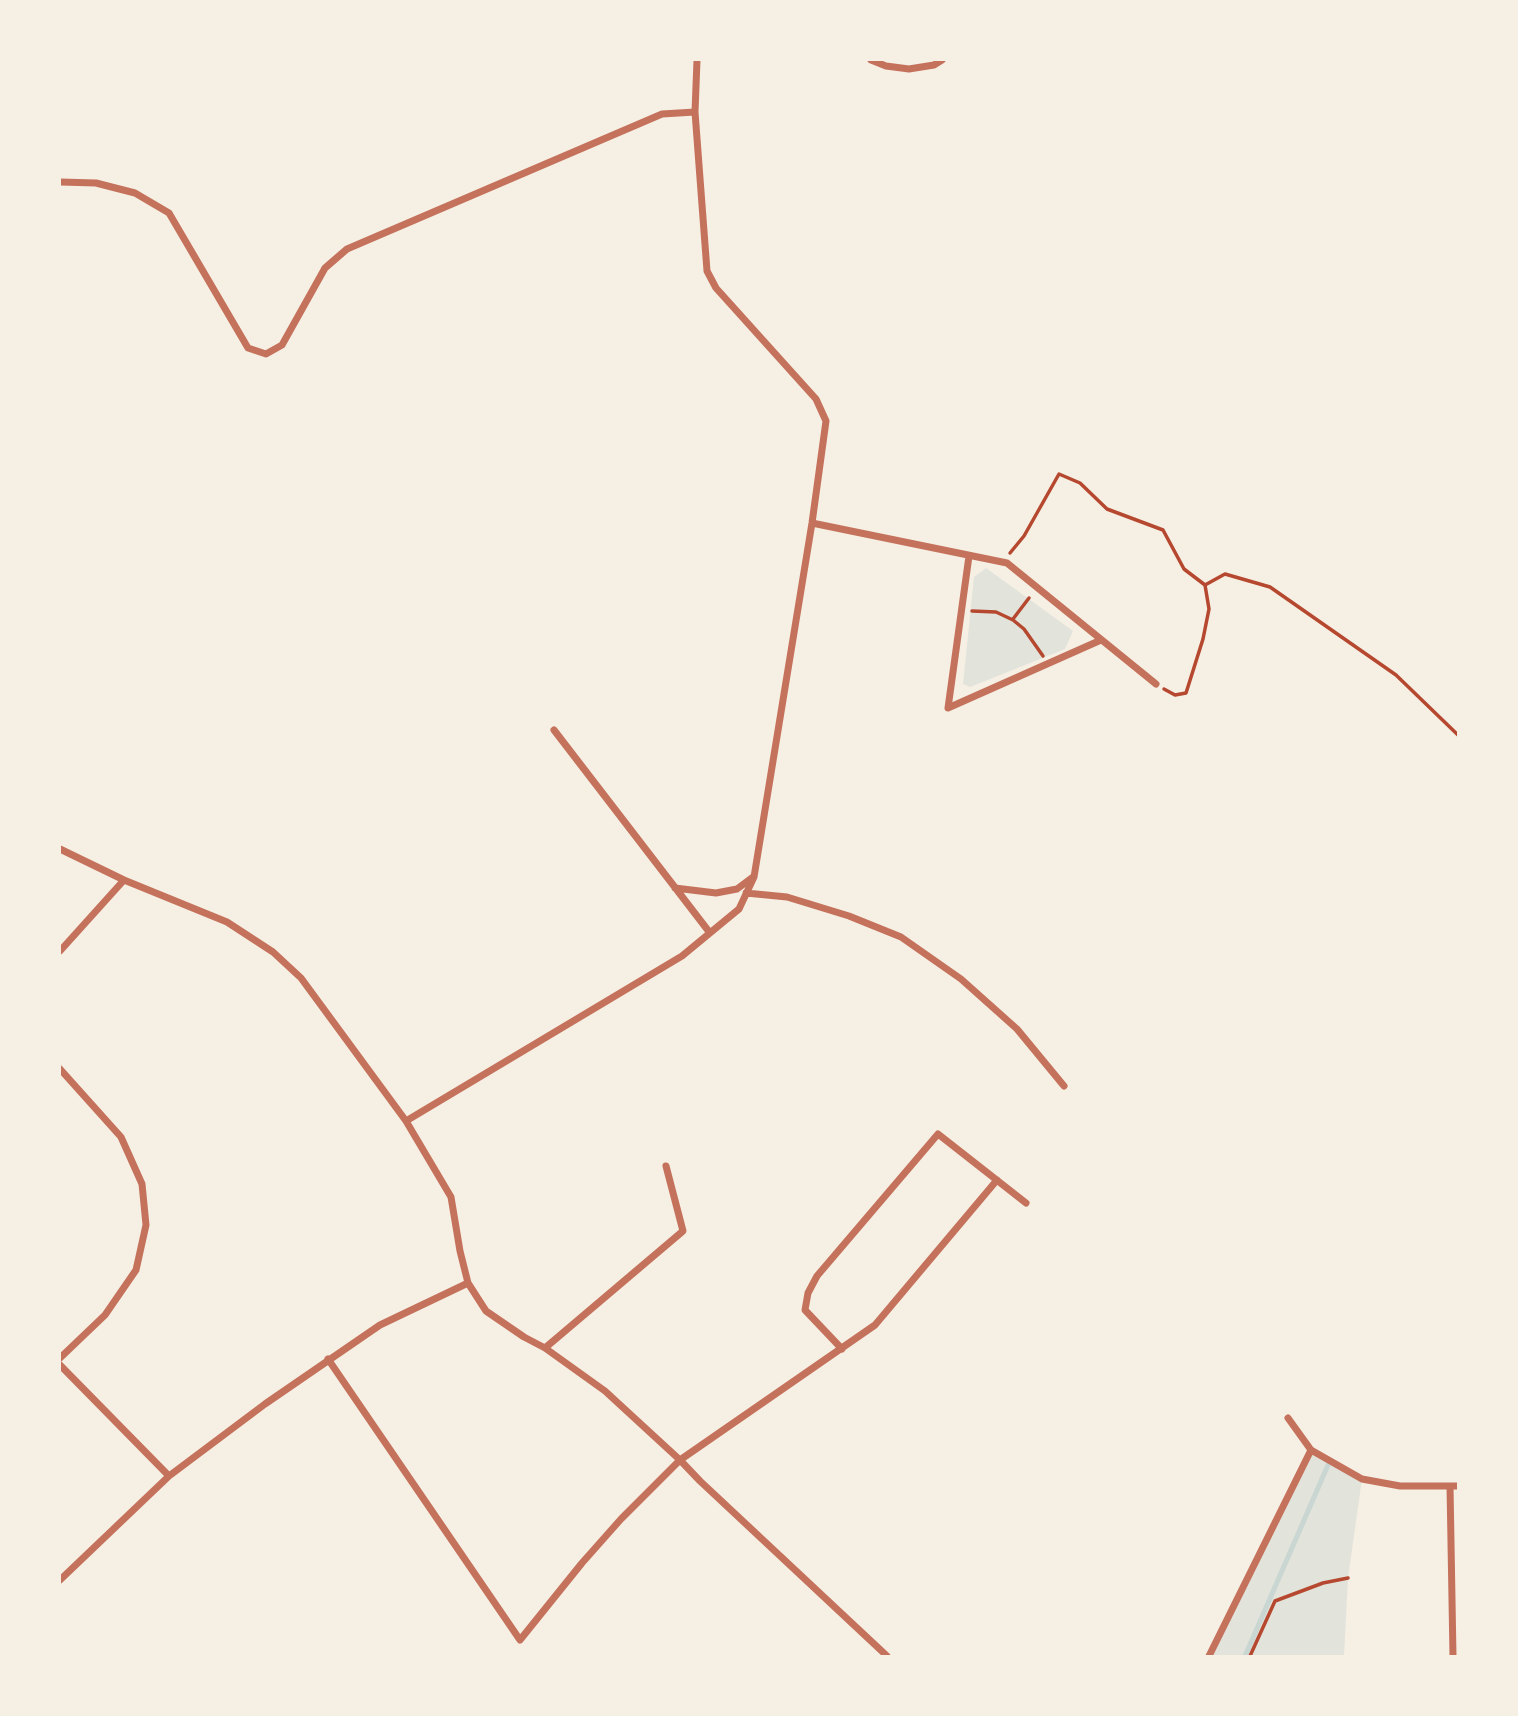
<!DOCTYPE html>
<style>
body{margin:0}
#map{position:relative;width:1518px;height:1716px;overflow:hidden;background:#f6efe4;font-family:Rubik,sans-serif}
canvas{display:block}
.frame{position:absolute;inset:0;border:61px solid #f6efe4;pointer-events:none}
</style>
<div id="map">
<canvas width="1518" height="1716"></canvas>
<div class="frame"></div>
</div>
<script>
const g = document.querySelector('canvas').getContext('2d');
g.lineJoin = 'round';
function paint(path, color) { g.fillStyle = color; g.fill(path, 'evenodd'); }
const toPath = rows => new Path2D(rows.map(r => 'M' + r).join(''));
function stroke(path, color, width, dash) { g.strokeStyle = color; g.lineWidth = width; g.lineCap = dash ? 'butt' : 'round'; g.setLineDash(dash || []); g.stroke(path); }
paint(toPath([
 [986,568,1073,631,1065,649,970,687,963,684,974,577],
 [1311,1450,1362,1479,1348,1578,1344,1656,1209,1656]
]), '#e2e4dc');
stroke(toPath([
 [1245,1656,1328,1465]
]), '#c9d6d2', 5);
stroke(toPath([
 [1010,553,1024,536,1059,474,1080,483,1107,509,1163,530,1184,569,1205,585],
 [972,611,996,612,1013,620,1024,629,1043,656],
 [1013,619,1029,598],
 [1164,689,1175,695,1186,693,1203,639,1209,609,1205,585,1225,574,1270,587,1396,675,1458,735],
 [1250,1656,1275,1601,1323,1583,1348,1578]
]), '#b5482f', 3.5);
stroke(toPath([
 [871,60,886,66,909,69,934,65,942,60],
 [60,182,96,183,135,193,169,213,248,348,266,354,282,345,325,268,347,249,662,114,695,112],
 [812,523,1007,563,1156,684],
 [969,556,948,708,1101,640],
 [554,730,710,933],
 [60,849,124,880,227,922,273,952,301,978,406,1121,451,1197,460,1251,468,1283,486,1311,524,1337,545,1348,605,1391,680,1460,700,1481,887,1656],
 [675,888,716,893,737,889,753,877],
 [746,893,787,897,849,916,901,937,961,979,1017,1029,1064,1086],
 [60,951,124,880],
 [60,1069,121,1137,142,1184,146,1225,136,1270,105,1315,60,1358],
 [406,1121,682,956,739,909,754,877,812,523,826,421,816,399,716,288,707,271,695,112,697,60],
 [545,1348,683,1231,666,1166],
 [842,1349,805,1310,808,1293,817,1276,938,1134,1026,1203],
 [328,1359,520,1640,582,1563,621,1519,680,1460,875,1325,997,1180],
 [60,1365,169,1476],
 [1288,1418,1311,1450,1362,1479,1400,1486,1458,1486],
 [1450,1486,1453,1656],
 [60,1580,169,1476,265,1404,380,1325,468,1283],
 [1209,1656,1311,1450]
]), '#c5725c', 7);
</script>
